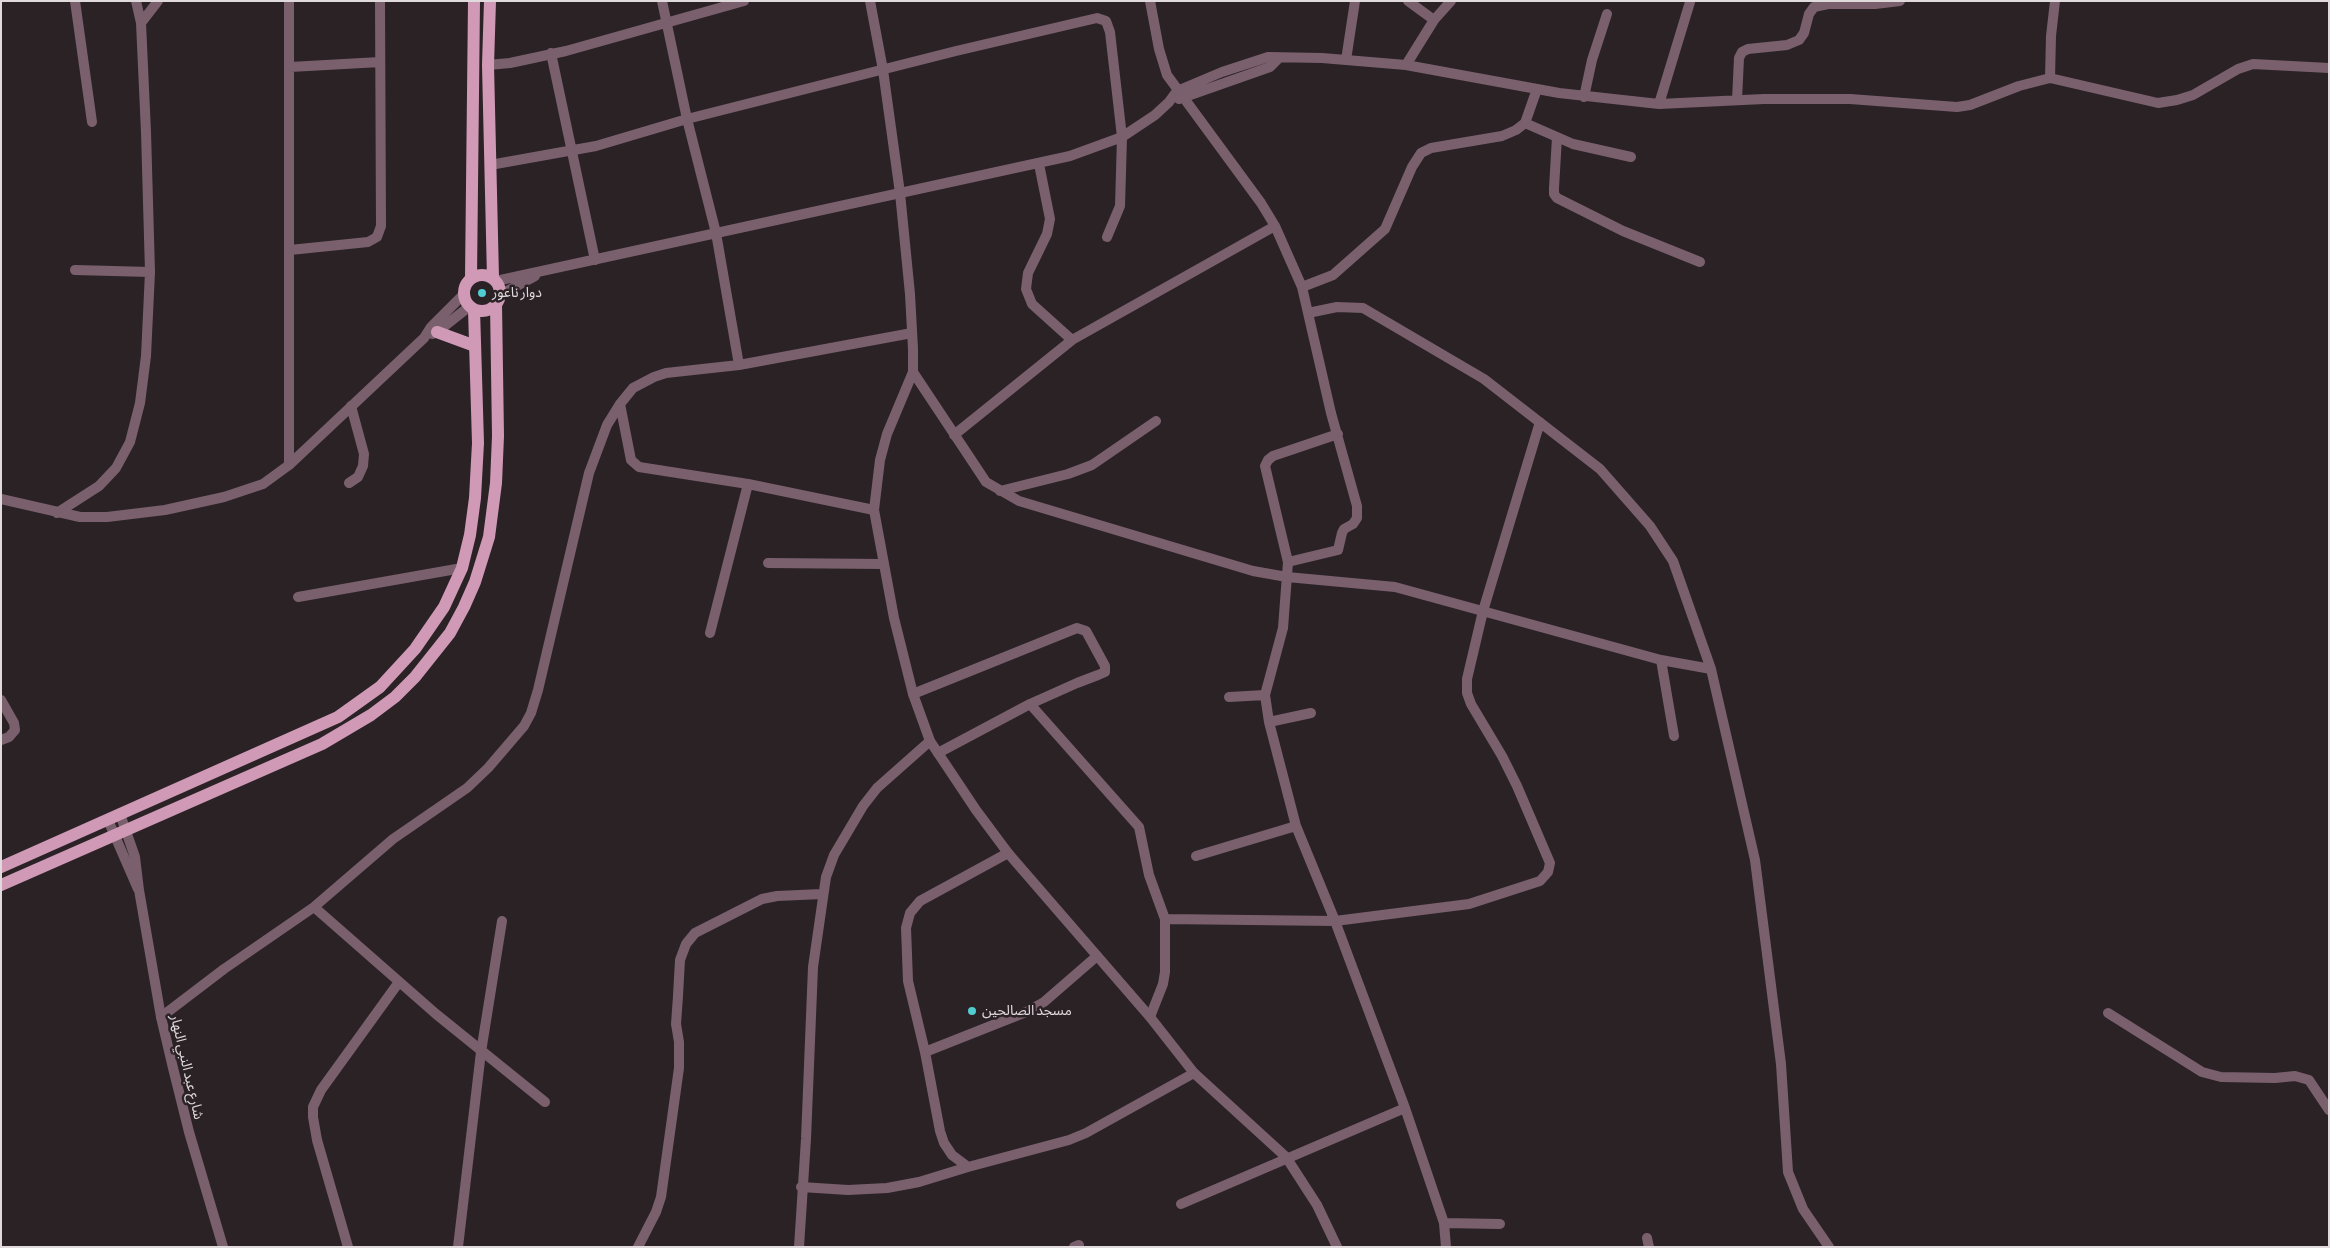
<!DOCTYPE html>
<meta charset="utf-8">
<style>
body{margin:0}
#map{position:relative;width:2330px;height:1248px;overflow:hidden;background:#2b2226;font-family:"Asap Condensed",sans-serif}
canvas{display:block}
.frame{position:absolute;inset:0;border:2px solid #e0dadd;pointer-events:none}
</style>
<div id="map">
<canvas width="2330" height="1248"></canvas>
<div class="frame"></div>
</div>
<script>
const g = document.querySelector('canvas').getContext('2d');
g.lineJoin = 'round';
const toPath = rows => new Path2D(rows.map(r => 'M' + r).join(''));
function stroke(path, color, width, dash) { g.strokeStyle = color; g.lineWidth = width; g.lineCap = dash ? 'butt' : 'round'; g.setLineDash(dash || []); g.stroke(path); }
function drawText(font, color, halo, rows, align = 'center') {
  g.font = font + ' "Asap Condensed","Noto Sans Arabic",sans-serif'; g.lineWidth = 5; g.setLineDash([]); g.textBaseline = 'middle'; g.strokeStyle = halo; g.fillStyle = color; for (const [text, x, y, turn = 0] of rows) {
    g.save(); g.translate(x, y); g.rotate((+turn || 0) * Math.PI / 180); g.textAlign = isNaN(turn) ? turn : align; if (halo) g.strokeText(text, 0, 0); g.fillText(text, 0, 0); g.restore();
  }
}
stroke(toPath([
 [75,1,92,122],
 [289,1,289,465],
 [662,1,687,119,716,233,739,365],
 [1150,1,1159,49,1167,75,1261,203,1275,226,1302,287,1331,413,1357,506,1357,518,1353,524,1344,529,1342,533,1338,550,1288,562],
 [1408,1,1434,20],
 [141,23,158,1],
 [551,53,595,260],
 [1346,60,1355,1],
 [488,65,510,63,566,51,744,1],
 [1406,65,1434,20,1451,1],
 [290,67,380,62],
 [2050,78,2051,36,2055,1],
 [1584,97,1592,60,1607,14],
 [1179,99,1270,67,1279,58],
 [1737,100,1739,58,1742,52,1748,49,1787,45,1799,40,1804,33,1809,14,1814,7,1828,4,1875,4,1900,1],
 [1659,104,1690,2],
 [1525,123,1573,144,1631,157],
 [1557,137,1554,188,1554,194,1557,198,1623,231,1700,262],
 [1039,164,1050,219,1047,234,1028,273,1026,289,1032,304,1072,340],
 [490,165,596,146,687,119,956,51,1097,18,1106,21,1110,32,1122,137,1120,206,1107,237],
 [290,250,368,242,377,237,381,226,380,1],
 [75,270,150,272],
 [496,281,1070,156,1122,137,1155,115,1169,102,1177,91,1222,72,1268,57,1322,58,1406,65,1559,93,1659,104,1764,99,1850,99,1957,107,1970,105,2019,86,2050,78,2158,103,2177,100,2193,95,2238,69,2253,64,2329,68],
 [1302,287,1333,275,1385,229,1412,167,1421,153,1431,148,1502,136,1516,130,1525,123,1537,89],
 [500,295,535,276],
 [1308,313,1337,307,1363,308,1484,379,1600,469,1650,526,1673,561,1711,669,1755,860,1781,1064,1788,1172,1803,1209,1829,1247],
 [913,372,986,482,1019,501,1253,571,1287,577,1395,587,1661,660,1711,669],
 [1338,434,1273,456,1268,460,1265,466,1288,562,1283,628,1265,695,1269,722,1296,826,1335,921,1405,1108,1444,1223,1446,1247],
 [954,435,1072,340,1275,226],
 [349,483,358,477,363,466,364,454,351,406],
 [1000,491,1068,474,1092,465,1156,421],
 [874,510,748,484,639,467,631,460,620,404,633,388,654,377,666,373,739,365,912,333],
 [57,513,99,486,116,468,130,442,140,403,146,356,150,272,146,132,141,23,136,1],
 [768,563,883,564],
 [298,597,462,568],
 [710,633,748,484],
 [1661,660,1674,736],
 [913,694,1077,628,1086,631,1105,666,1105,672,1098,675,1077,683,1030,704,938,753],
 [1229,697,1265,695],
 [1,700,14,723,15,730,9,737,1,740],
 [1030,704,1139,827,1149,875,1165,919,1165,972,1163,984,1150,1017],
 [1269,722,1311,713],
 [1008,853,920,901,910,913,906,928,908,981,925,1052,940,1131,944,1143,952,1155,968,1167,1069,1140,1086,1133,1194,1073],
 [1196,856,1296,826],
 [314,907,436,1014,545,1102],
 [1165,919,1335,921,1469,904,1540,881,1548,872,1550,863,1517,786,1502,756,1471,704,1467,693,1467,679,1483,611,1540,422],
 [2108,1013,2202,1072,2221,1077,2275,1078,2295,1076,2309,1080,2329,1110],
 [161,1017,224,969,314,907,393,839,467,788,488,768,524,726,531,713,538,690,589,473,607,425,620,404],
 [925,1052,1026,1012,1044,1002,1097,956],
 [801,1187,848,1190,887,1188,919,1182,968,1167],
 [1181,1204,1405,1108],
 [1444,1223,1500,1224],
 [1647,1238,1649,1247],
 [348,1247,317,1140,313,1117,313,1107,321,1090,399,982],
 [458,1247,481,1052,502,921],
 [638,1247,656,1212,661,1197,679,1068,679,1042,676,1024,678,996,680,960,686,944,695,933,762,899,777,896,822,894],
 [799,1247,806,1139,813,967,826,877,834,855,863,806,877,788,930,741],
 [1074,1247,1079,1245]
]), '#7a606d', 10);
stroke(toPath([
 [870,1,883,70,900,193,910,294,913,349,913,372,887,434,880,460,874,510,894,618,913,694,930,741,976,810,1008,853,1150,1017,1194,1073,1286,1157,1317,1205,1337,1247],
 [432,334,437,332,470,306],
 [1,499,80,517,107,517,165,510,224,497,263,484,289,465,424,338,431,327,464,294],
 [120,814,135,857,139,890,161,1017,173,1068,189,1132,223,1247],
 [108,820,138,889]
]), '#7a606d', 10);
stroke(toPath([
 [490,1,488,65,493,278],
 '464 293a18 18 0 1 1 36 0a18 18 0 1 1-36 0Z',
 [471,278,474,1],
 [437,332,475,346],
 [1,867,338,717,380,687,415,649,444,607,462,568,470,535,475,498,478,443,474,309],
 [1,885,322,744,371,715,395,697,415,677,450,633,464,607,475,582,489,537,496,483,498,436,496,304]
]), '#d09ab7', 12);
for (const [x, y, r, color] of [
 [482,293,5,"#51ccd1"],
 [972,1011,5,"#51ccd1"]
]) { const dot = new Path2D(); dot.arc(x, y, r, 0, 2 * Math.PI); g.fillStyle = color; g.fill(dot); stroke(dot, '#2b2226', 2); }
drawText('14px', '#e0dadd', '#2b2226', [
 ["دوار ناعور",492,293],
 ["مسجد الصالحين",982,1011]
], 'left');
drawText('14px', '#e0dadd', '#2b2226', [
 ["شارع عبد النبي النهار",187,1067,77]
]);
</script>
